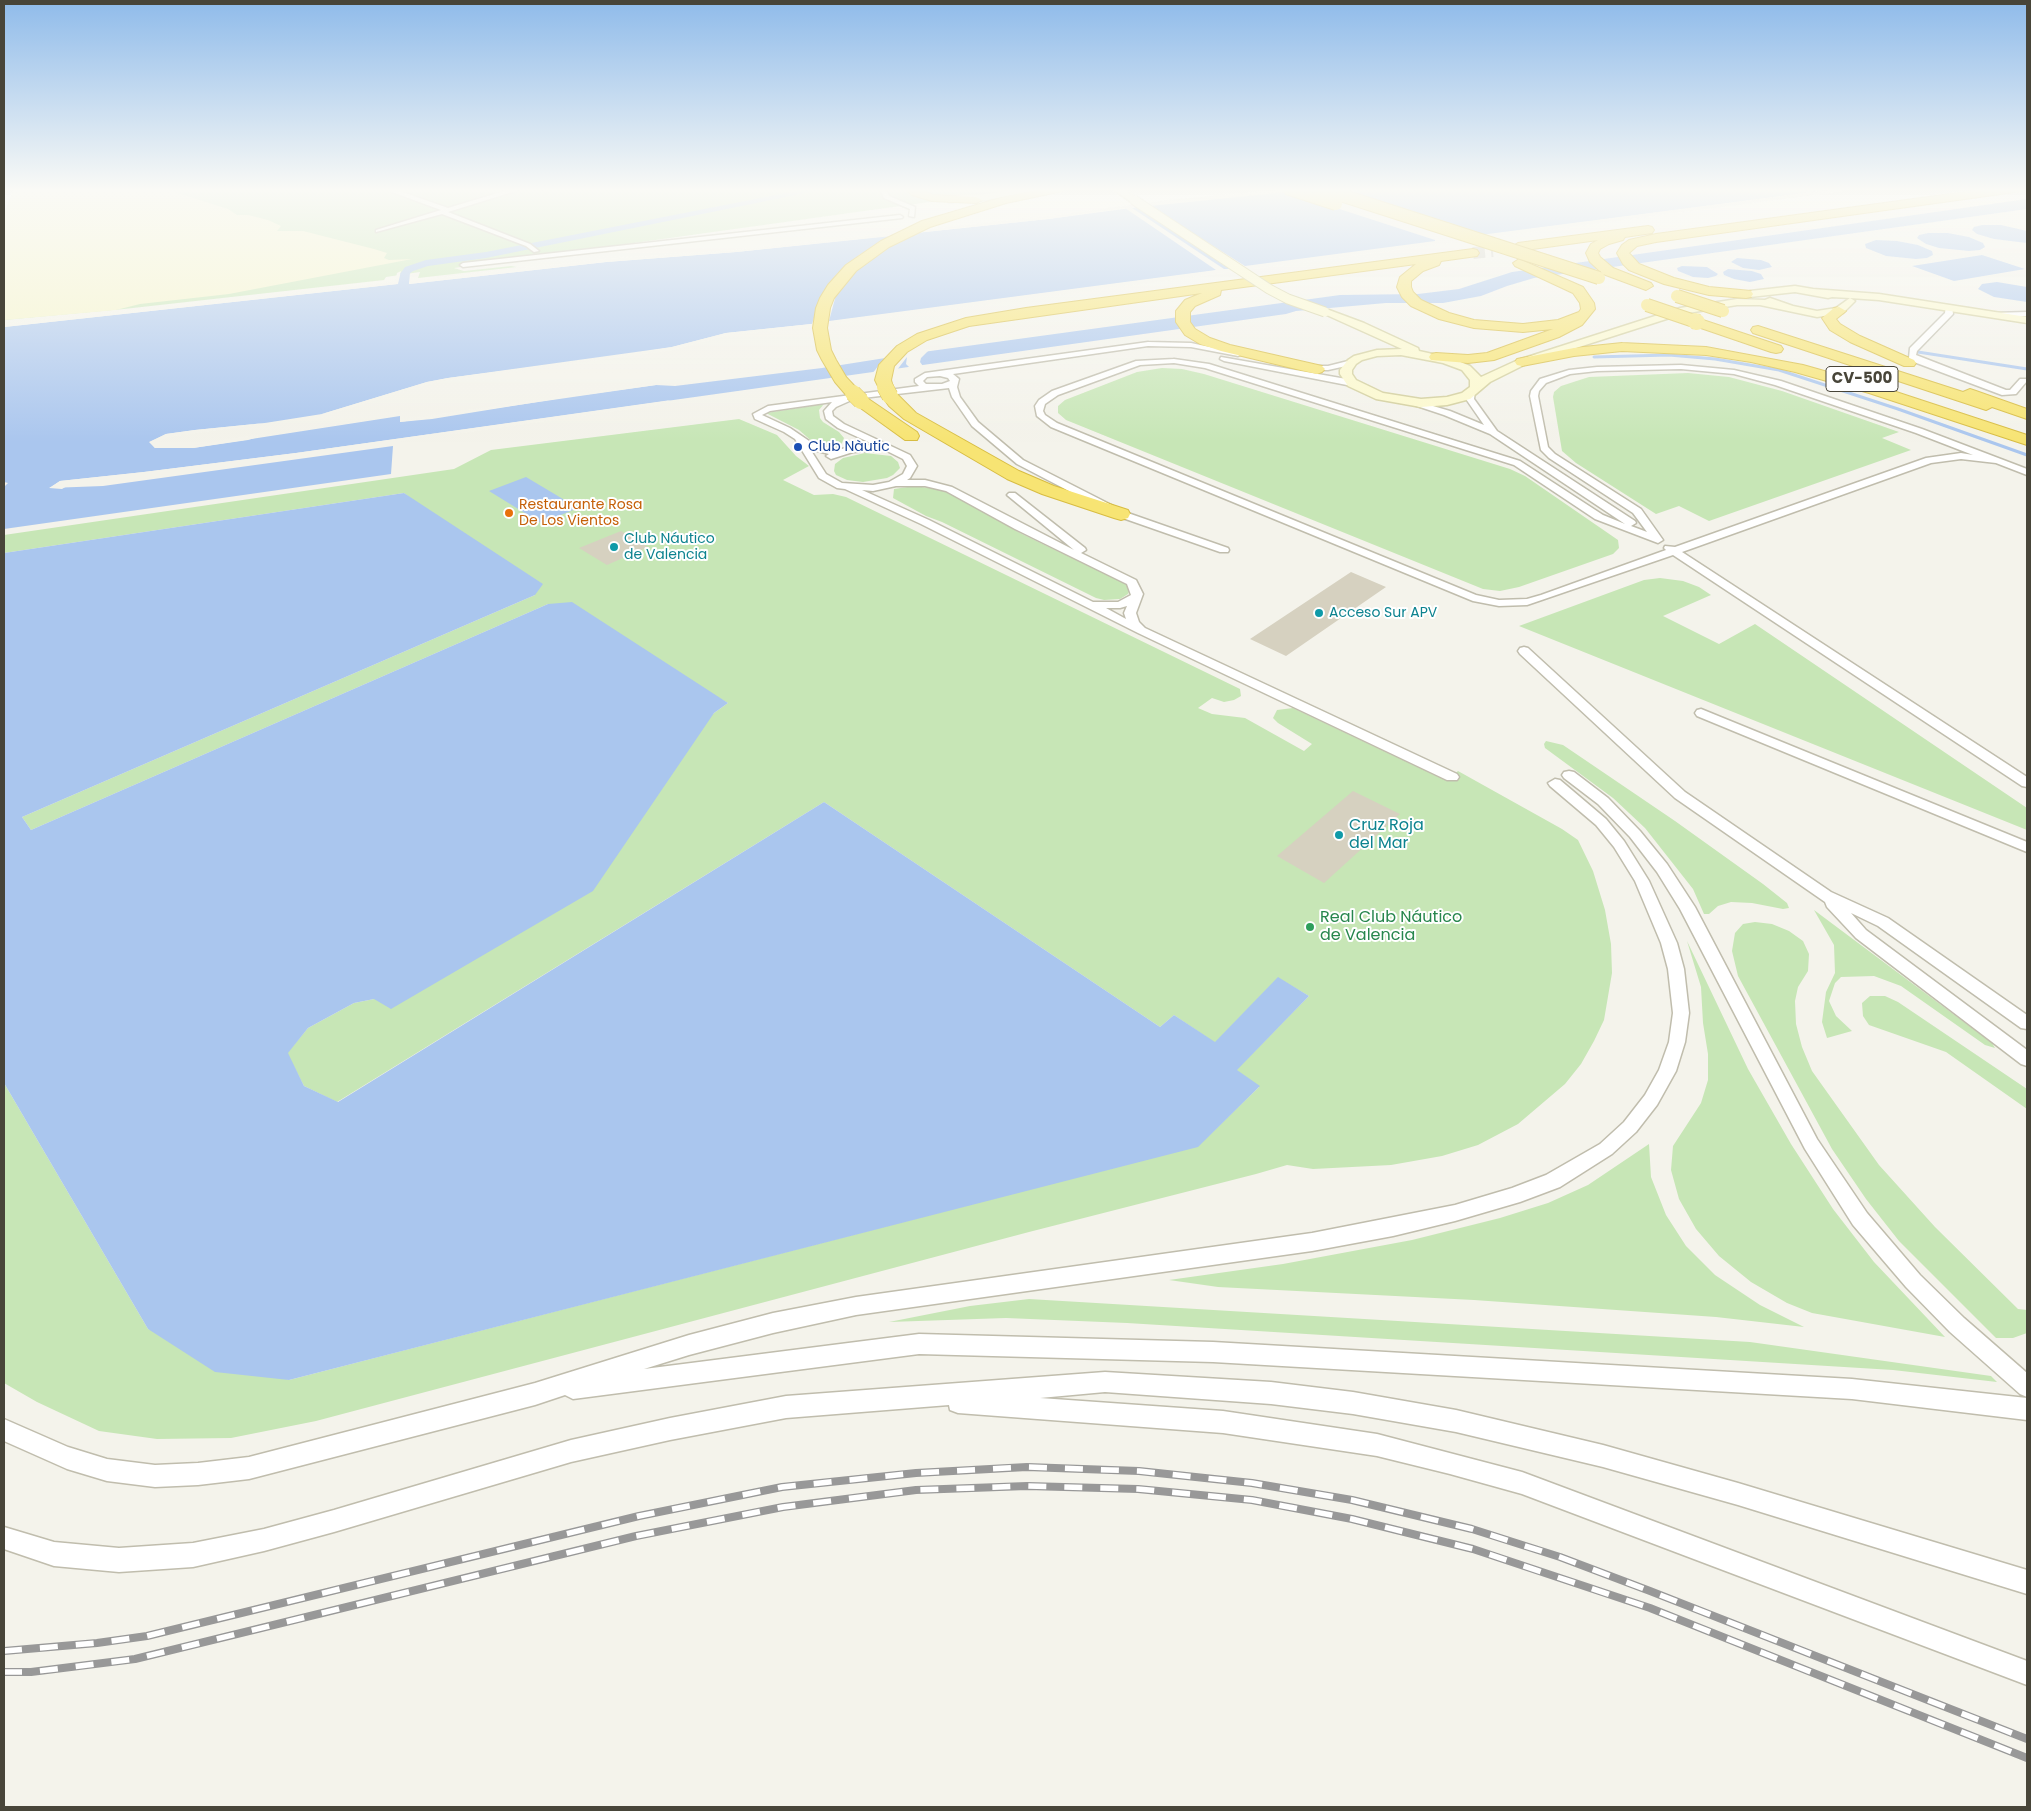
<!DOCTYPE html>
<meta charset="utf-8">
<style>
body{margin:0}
#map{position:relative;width:2031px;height:1811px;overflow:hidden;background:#f4f3eb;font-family:Poppins,sans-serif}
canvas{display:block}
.frame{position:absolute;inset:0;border:5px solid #484539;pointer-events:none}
</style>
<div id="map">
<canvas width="2031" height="1811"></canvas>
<div class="frame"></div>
</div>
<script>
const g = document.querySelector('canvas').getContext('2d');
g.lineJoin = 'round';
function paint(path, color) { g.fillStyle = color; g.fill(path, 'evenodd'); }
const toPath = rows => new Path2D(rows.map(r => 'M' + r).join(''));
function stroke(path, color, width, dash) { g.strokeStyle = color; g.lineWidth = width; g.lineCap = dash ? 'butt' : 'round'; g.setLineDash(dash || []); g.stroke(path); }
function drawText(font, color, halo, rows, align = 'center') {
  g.font = font + ' Poppins,sans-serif'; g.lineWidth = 4; g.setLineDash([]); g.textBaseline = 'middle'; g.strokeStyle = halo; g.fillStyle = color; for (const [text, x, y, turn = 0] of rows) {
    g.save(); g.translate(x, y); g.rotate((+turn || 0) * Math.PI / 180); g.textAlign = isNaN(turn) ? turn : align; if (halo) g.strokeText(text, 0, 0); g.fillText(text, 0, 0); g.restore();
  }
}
paint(toPath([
 [14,188,1030,188,454,268,464,271,511,266,517,267,418,278,420,272,386,277,384,280,124,309,4,320,4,215],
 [1162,368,1182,369,1204,374,1510,469,1525,476,1618,540,1619,548,1613,554,1519,587,1500,591,1483,589,1066,420,1058,413,1058,406,1065,400,1137,372],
 [1688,373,1729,377,1782,391,1899,432,1882,438,1911,450,1709,521,1679,506,1656,514,1576,463,1562,451,1553,397,1554,392,1561,386,1589,377],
 [824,404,819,410,820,418,823,422,839,432,844,438,842,443,837,448,827,447,815,444,799,430,766,413],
 [739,419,777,435,796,456,809,466,783,480,814,495,833,494,846,497,1240,689,1241,696,1234,700,1224,702,1212,698,1198,708,1212,714,1245,718,1304,751,1312,744,1278,723,1273,718,1277,710,1293,708,1447,781,1458,771,1562,829,1578,840,1593,871,1605,910,1611,944,1612,973,1604,1020,1594,1041,1581,1064,1565,1084,1518,1124,1478,1145,1442,1156,1391,1165,1313,1169,1287,1165,1256,1174,1029,1232,316,1421,231,1438,157,1439,99,1431,37,1402,4,1383,4,1083,148,1329,289,1380,1198,1146,1259,1087,1236,1070,1309,996,1278,978,1215,1043,1174,1015,1160,1027,824,802,337,1102,304,1086,287,1053,308,1028,354,1003,374,999,714,713,728,703,548,604,31,830,22,817,535,595,404,493,4,553,4,535,454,469,491,450],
 [865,453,891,456,898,462,900,468,893,475,887,478,863,482,847,480,836,475,834,471,835,464,843,458],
 [914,486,945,490,1020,533,1128,585,1130,589,1128,594,1120,599,1104,600,1096,598,942,522,926,516,893,498,894,489],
 [1660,578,1683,581,1699,587,1711,595,1663,616,1719,644,1755,624,2027,808,2027,830,1519,626,1644,580],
 [1546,741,1563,745,1675,821,1763,884,1787,903,1789,908,1783,909,1752,903,1731,902,1718,906,1709,914,1704,914,1693,889,1645,828,1613,798,1545,748,1544,744],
 [1814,910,1992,1043,1995,1048,1985,1045,1901,986,1874,976,1841,977,1835,983,1829,1001,1836,1016,1852,1031,1827,1038,1822,1022,1826,992,1835,973,1834,945],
 [1755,922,1772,924,1789,931,1803,941,1809,954,1808,971,1798,987,1795,1001,1796,1024,1802,1047,1812,1071,1879,1165,1935,1227,2018,1309,2027,1310,2027,1333,2013,1338,1996,1338,1899,1241,1866,1199,1832,1149,1738,976,1732,951,1735,933,1743,924],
 [1687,941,1748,1069,1791,1144,1833,1209,1874,1262,1945,1337,1812,1313,1787,1303,1751,1282,1719,1256,1696,1229,1679,1199,1671,1170,1673,1146,1701,1103,1708,1080,1708,1054,1703,1023,1701,987],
 [1870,996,1885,996,1898,1002,2027,1089,2027,1109,1946,1052,1869,1025,1863,1016,1862,1003],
 [1649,1144,1651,1177,1666,1215,1686,1246,1715,1275,1760,1305,1804,1327,1716,1317,1474,1300,1218,1287,1169,1280,1283,1264,1412,1240,1500,1218,1548,1203,1588,1185],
 [1029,1299,1750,1342,1991,1376,1997,1382,1893,1370,1127,1323,1006,1318,889,1322,970,1306]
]), '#c7e6b6');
paint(toPath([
 [14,188,161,188,228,209,237,215,248,215,268,220,281,226,277,231,303,231,374,249,387,253,384,258,389,260,412,259,229,294,140,304,116,310,4,320,4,215]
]), '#f6f5c9');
paint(toPath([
 [1325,188,1842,188,811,324,726,333,672,347,448,378,427,382,322,414,265,423,195,430,166,434,150,442,155,448,193,448,400,416,400,422,432,419,568,397,656,385,675,386,822,368,923,352,1340,295,1418,294,1459,289,1512,272,2027,199,2027,209,1534,278,1507,286,1481,296,1443,303,1386,303,1296,311,1286,314,296,453,144,472,60,481,50,488,103,486,393,446,391,474,4,529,4,487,8,483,4,482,4,327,397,284,399,274,410,273,409,284,606,262,736,252,1048,219,1169,203],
 [1982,225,2001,225,2027,231,2027,243,1994,239,1977,234,1972,230,1974,227],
 [1928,233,1948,233,1969,237,1983,243,1985,247,1980,250,1969,251,1939,248,1926,244,1917,238,1919,235],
 [1876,240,1897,241,1918,245,1932,251,1933,255,1927,258,1916,259,1886,256,1866,248,1865,244],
 [1982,255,2025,269,1954,281,1912,266],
 [1737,258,1761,260,1769,263,1772,267,1759,270,1743,268,1731,262],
 [1682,266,1707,267,1718,274,1716,276,1708,278,1693,277,1678,271,1677,268],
 [1728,269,1752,271,1761,274,1764,279,1750,282,1734,279,1724,275,1723,272],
 [1997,282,2027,287,2027,302,1994,297,1978,289,1982,284],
 [526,477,578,508,541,523,489,491],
 [404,493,543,584,535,595,22,817,31,830,548,604,572,602,728,703,714,713,593,891,391,1009,374,999,354,1003,308,1028,288,1053,304,1086,338,1102,824,802,1160,1027,1174,1015,1215,1042,1278,977,1309,996,1237,1070,1260,1086,1198,1147,289,1380,215,1372,148,1329,4,1083,4,553]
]), '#aac6ee');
paint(toPath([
 [1301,188,1331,188,1480,235,1844,188,1842,191,1019,300,811,327,727,335,672,350,448,380,427,384,332,413,322,414,427,382,448,378,618,356,672,347,726,333,812,324,821,296,837,274,859,255,892,236,736,252,606,262,409,284,412,272,411,281,606,259,736,250,1048,216,1169,200],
 [1287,192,1435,240,1435,241,1245,266,1150,206],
 [1136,207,1228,268,1228,269,1224,269,1132,208],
 [1125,208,1216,270,829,321,836,295,855,271,890,245,914,233,1048,219],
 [401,271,398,284,4,327,4,324,395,282,397,273],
 [930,349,921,358,920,362,923,366,910,368,906,364,907,357,897,370,872,374,886,356],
 [645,385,656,385,400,422,400,420,412,418],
 [671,400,656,405,460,433,433,434,401,441,291,456,144,475,61,483,57,486,67,486,62,489,49,488,60,481,144,472,296,453],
 [265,423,167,437,154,443,156,446,193,445,258,435,258,437,248,440,193,448,155,448,149,442,166,434,195,430]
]), '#f4f3eb');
stroke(toPath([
 [1918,352,2027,369],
 [1594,357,1669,355,1715,359,1779,370,1898,409,2027,455]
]), '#aac6ee', 3);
paint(toPath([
 [811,188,830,188,486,258,428,266,413,271,405,277,400,274,405,267,426,260,486,252,811,188]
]), '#aac6ee');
paint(toPath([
 [621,531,648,547,607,565,579,548],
 [1351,572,1386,587,1286,656,1250,639],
 [1353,791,1400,814,1324,883,1277,856]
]), '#d6d1c0');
stroke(toPath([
 [1473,253,1493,251]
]), '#d2d0c7', 12, [12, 6]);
const street = toPath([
 [381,188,391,188,448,208,514,188,525,188,448,212,530,244,539,251,534,252,526,246,442,214,376,232,376,230,441,210,381,188],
 [538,188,549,188,549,189,546,191,538,188],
 [879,188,885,188,889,196,915,207,914,217,909,216,910,209,884,198,879,188],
 [900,215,903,217,902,218,463,267,460,265,463,263,900,215],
 [1946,306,1952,306,1953,314,1917,351,1916,355,2006,390,2010,390,2020,379,2026,379,2027,381,2016,394,2002,395,1914,362,1909,358,1910,348,1945,313,1946,306],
 [2027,312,2027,316,1992,317,1988,315,1992,313,2027,312],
 [1148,342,1191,343,1242,354,1238,356,1191,347,1148,346,953,374,959,379,957,387,960,397,978,422,1023,460,1125,512,1228,548,1229,550,1228,552,1220,552,1117,516,1017,464,972,426,952,397,949,388,854,399,836,407,832,411,833,416,844,424,910,455,917,466,910,478,907,480,925,480,952,487,1074,550,1007,495,1009,493,1015,493,1085,548,1086,550,1081,553,1136,580,1143,594,1136,613,1139,622,1145,628,1457,774,1459,777,1457,780,1447,780,1138,633,921,524,845,489,837,488,819,478,795,439,784,432,755,419,753,414,768,406,919,386,915,382,915,379,925,373,1148,342],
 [940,376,948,378,950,381,942,384,926,384,923,381,927,377,940,376],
 [832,402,824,411,826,419,838,428,875,445,852,446,842,449,824,447,812,443,790,428,762,415,770,411,832,402],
 [810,449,829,454,826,456,831,459,853,452,885,450,903,459,907,466,903,474,889,482,873,485,842,483,826,474,810,449],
 [896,486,925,486,946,491,1015,529,1127,584,1131,595,1118,602,1093,602,929,520,862,490,873,491,896,486],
 [1127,606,1124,613,1126,619,1106,608,1120,608,1127,606],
 [1221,357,1352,380,1356,383,1352,386,1224,361,1220,359,1221,357],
 [1174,359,1209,364,1520,461,1603,515,1625,524,1490,434,1444,415,1405,402,1409,399,1450,411,1484,425,1466,399,1469,390,1475,390,1474,399,1497,431,1635,521,1636,523,1631,526,1647,532,1633,513,1549,458,1541,450,1530,396,1531,391,1540,379,1569,370,1597,367,1681,365,1734,370,1781,381,1922,429,2027,469,2027,475,1996,463,1961,459,1931,463,1682,552,2027,777,2027,787,2022,786,1673,555,1527,605,1499,606,1473,601,1051,427,1037,416,1035,406,1039,400,1052,391,1136,361,1174,359],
 [1174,363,1205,368,1514,465,1595,519,1658,543,1663,540,1641,509,1555,454,1548,447,1538,396,1539,391,1546,383,1570,374,1597,371,1681,369,1734,374,1775,385,1916,433,1973,455,1961,453,1926,458,1675,547,1665,546,1664,548,1666,550,1541,595,1527,599,1499,600,1476,595,1057,423,1045,415,1043,411,1045,404,1058,395,1140,365,1174,363],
 [1352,360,1356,362,1355,364,1328,370,1304,370,1300,368,1304,366,1328,366,1352,360],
 [1524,647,1528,648,1685,792,1831,892,1888,918,2027,1015,2027,1029,2021,1028,1878,926,1851,913,1866,930,2027,1050,2027,1066,2021,1064,1856,938,1827,907,1825,902,1675,798,1520,654,1518,651,1520,648,1524,647],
 [1701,709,2027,842,2027,852,1697,716,1695,713,1697,710,1701,709],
 [1569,771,1574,772,1608,798,1640,831,1667,864,1695,907,1817,1139,1867,1213,1920,1275,1964,1318,2027,1373,2027,1397,2020,1394,1950,1332,1906,1287,1853,1225,1805,1149,1680,909,1657,872,1630,837,1598,804,1564,778,1562,775,1564,772,1569,771],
 [1555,779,1560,780,1606,819,1624,841,1649,881,1677,943,1684,969,1689,1013,1685,1042,1676,1071,1657,1105,1636,1132,1612,1154,1560,1187,1520,1202,1455,1221,1393,1236,1312,1251,856,1315,773,1333,689,1355,644,1369,919,1334,1213,1342,1852,1379,2027,1398,2027,1420,1852,1399,1213,1362,919,1354,573,1399,565,1395,535,1405,249,1479,198,1485,155,1487,107,1481,67,1469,4,1441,4,1419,68,1447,107,1459,155,1465,198,1463,249,1457,535,1383,689,1335,773,1313,856,1297,1312,1233,1455,1205,1512,1188,1546,1175,1600,1144,1624,1122,1645,1095,1659,1070,1669,1042,1673,1013,1668,969,1661,943,1635,881,1614,847,1596,825,1550,786,1548,783,1555,779],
 [1105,1372,1271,1382,1353,1392,1456,1410,1603,1445,1738,1483,2027,1570,2027,1594,1738,1505,1603,1467,1456,1432,1353,1414,1271,1404,1105,1392,1040,1398,1223,1411,1377,1434,1522,1472,2027,1661,2027,1685,1522,1494,1450,1474,1377,1456,1223,1433,958,1413,950,1410,949,1405,786,1418,670,1440,571,1462,334,1532,264,1551,193,1567,119,1572,54,1566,4,1549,4,1527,54,1542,119,1548,193,1543,264,1529,334,1510,571,1440,670,1418,786,1396,1105,1372]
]);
const secondary = toPath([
 [1025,188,1047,188,987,200,949,202,945,199,949,196,987,194,1025,188],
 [1112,188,1122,188,1138,200,1131,202,1112,188],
 [1795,286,1813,289,1879,294,2027,317,2027,323,1879,300,1850,298,1855,301,1843,313,1817,317,1760,305,1737,305,1682,314,1526,364,1490,382,1470,399,1447,405,1421,407,1376,399,1348,386,1340,374,1340,370,1348,360,1354,356,1377,350,1402,349,1320,312,1321,310,1329,310,1364,323,1418,348,1419,351,1451,358,1470,366,1481,377,1518,360,1680,308,1737,299,1765,300,1770,298,1793,306,1817,311,1836,308,1850,298,1832,297,1828,298,1795,292,1750,297,1745,294,1750,291,1795,286],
 [1401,355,1443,363,1462,370,1470,380,1470,387,1462,393,1447,397,1421,399,1383,393,1356,380,1352,374,1352,370,1356,364,1362,360,1377,356,1401,355]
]);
const highway = toPath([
 [904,188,917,188,933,195,976,197,982,200,976,203,932,201,912,195,904,188],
 [1044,188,1067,188,1062,191,1006,203,930,227,889,247,856,271,834,298,830,308,827,328,831,350,836,360,846,377,861,393,859,396,847,396,835,382,822,360,817,350,813,328,816,308,820,298,828,285,846,265,881,241,922,221,1000,198,1044,188],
 [1995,188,2027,188,2022,191,1656,242,1637,246,1629,253,1639,264,1674,278,1709,287,1751,291,1753,294,1751,297,1746,298,1709,295,1664,284,1629,270,1623,264,1617,253,1622,245,1629,240,1656,234,1995,188],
 [1648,226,1652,227,1654,230,1652,233,1625,237,1623,240,1609,244,1600,249,1598,253,1600,257,1613,268,1651,283,1653,286,1646,290,1603,274,1590,262,1586,253,1591,244,1598,240,1518,251,1512,247,1518,243,1648,226],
 [1473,249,1477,250,1479,253,1477,256,1441,261,1439,265,1423,271,1411,281,1411,287,1413,292,1421,300,1449,313,1474,320,1523,324,1558,320,1579,312,1581,309,1580,303,1573,293,1515,266,1513,263,1519,259,1583,287,1594,303,1595,309,1582,325,1559,337,1494,360,1468,363,1431,360,1429,357,1431,354,1436,353,1468,355,1487,353,1553,329,1523,332,1474,328,1439,319,1411,306,1402,297,1397,287,1400,277,1416,264,1221,290,1220,295,1195,306,1190,312,1190,322,1195,329,1210,338,1230,345,1322,366,1325,369,1322,372,1317,374,1221,351,1200,344,1185,335,1176,322,1176,311,1185,300,1202,293,969,326,927,340,907,352,894,366,891,380,893,387,890,390,880,390,875,380,879,365,897,346,917,334,966,318,1026,308,1473,249],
 [1839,307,1846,311,1836,319,1840,324,1860,336,1914,360,1916,363,1914,366,1904,366,1850,342,1830,330,1822,318,1834,308,1839,307],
 [1697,318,1781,346,1783,349,1781,352,1776,353,1771,352,1692,325,1690,322,1692,319,1697,318],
 [1758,326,1963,392,1970,389,1976,391,2027,409,2027,419,1992,407,1986,410,1980,408,1753,333,1751,330,1753,327,1758,326],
 [1622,343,1706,347,1803,365,1881,387,2027,435,2027,445,1869,393,1795,372,1751,362,1706,355,1622,351,1574,356,1522,366,1517,365,1515,362,1517,359,1522,358,1574,348,1622,343],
 [890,391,896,393,916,413,1019,471,1054,486,1128,510,1130,514,1128,518,1121,520,1114,518,1042,494,1007,479,904,419,889,406,882,396,884,393,890,391],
 [861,396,867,398,917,432,919,436,917,440,905,440,855,404,853,401,855,398,861,396]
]);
stroke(street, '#c0bdad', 3);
stroke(secondary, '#d2ce9c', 3);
stroke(highway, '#d7bc42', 2);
paint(street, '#fff');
paint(secondary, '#fcf9cd');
paint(highway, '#f7e473');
const rail = toPath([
 [4,1651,97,1643,147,1636,639,1516,782,1487,916,1473,1027,1467,1139,1471,1252,1483,1352,1500,1472,1529,1560,1557,1650,1591,2027,1739],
 [4,1672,31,1672,135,1659,636,1536,783,1507,916,1490,1027,1486,1138,1489,1252,1500,1352,1519,1473,1549,1650,1608,2027,1758]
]);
stroke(rail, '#989898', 8);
stroke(rail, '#fff', 5.5, [18]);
const secondaryBridge = toPath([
 [1134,200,1269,289,1288,299,1325,312]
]);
const highwayBridgeFar1 = toPath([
 [1287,188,1336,204],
 [1319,188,1599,278],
 [1677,296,1723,311],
 [1647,305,1697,322]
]);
const highwayBridge = toPath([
 [1695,321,1697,322],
 [885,387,890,396],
 [853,393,861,401]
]);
stroke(secondaryBridge, '#d2ce9c', 11, []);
stroke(highwayBridgeFar1, '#d7bc42', 14, []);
stroke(highwayBridge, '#d7bc42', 17, []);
stroke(secondaryBridge, '#fcf9cd', 9);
stroke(highwayBridgeFar1, '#f7e473', 12);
stroke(highwayBridge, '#f7e473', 16);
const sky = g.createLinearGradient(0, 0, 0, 442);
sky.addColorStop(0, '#8fbbea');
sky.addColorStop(0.43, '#fafaf6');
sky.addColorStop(1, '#fafaf600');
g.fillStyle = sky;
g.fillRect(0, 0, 2031, 442);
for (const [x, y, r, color] of [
 [798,447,5,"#1a4fb4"],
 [509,513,5,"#e8710a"],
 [614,547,5,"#0f9aa8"],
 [1319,613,5,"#0f9aa8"],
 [1339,835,5,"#0f9aa8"],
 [1310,927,5,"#2e9e5b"]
]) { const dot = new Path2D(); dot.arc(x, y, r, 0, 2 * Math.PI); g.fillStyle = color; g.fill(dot); stroke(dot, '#fff', 2); }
drawText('14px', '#164399', '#fff', [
 ["Club Nàutic",808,447]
], 'left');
drawText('14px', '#c56008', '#fff', [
 ["Restaurante Rosa",519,505],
 ["De Los Vientos",519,521]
], 'left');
drawText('14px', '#0d838f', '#fff', [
 ["Club Náutico",624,539],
 ["de Valencia",624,555],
 ["Acceso Sur APV",1329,613]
], 'left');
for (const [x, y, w] of [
 [1862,379,72]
]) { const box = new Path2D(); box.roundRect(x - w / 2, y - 12.5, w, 25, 4); g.fillStyle = '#fff'; g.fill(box); stroke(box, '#484539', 1); }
drawText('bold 15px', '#484539', null, [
 ["CV-500",1862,379]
]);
drawText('16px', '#0d838f', '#fff', [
 ["Cruz Roja",1349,826],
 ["del Mar",1349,844]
], 'left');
drawText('16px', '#27864d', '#fff', [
 ["Real Club Náutico",1320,918],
 ["de Valencia",1320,936]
], 'left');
</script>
